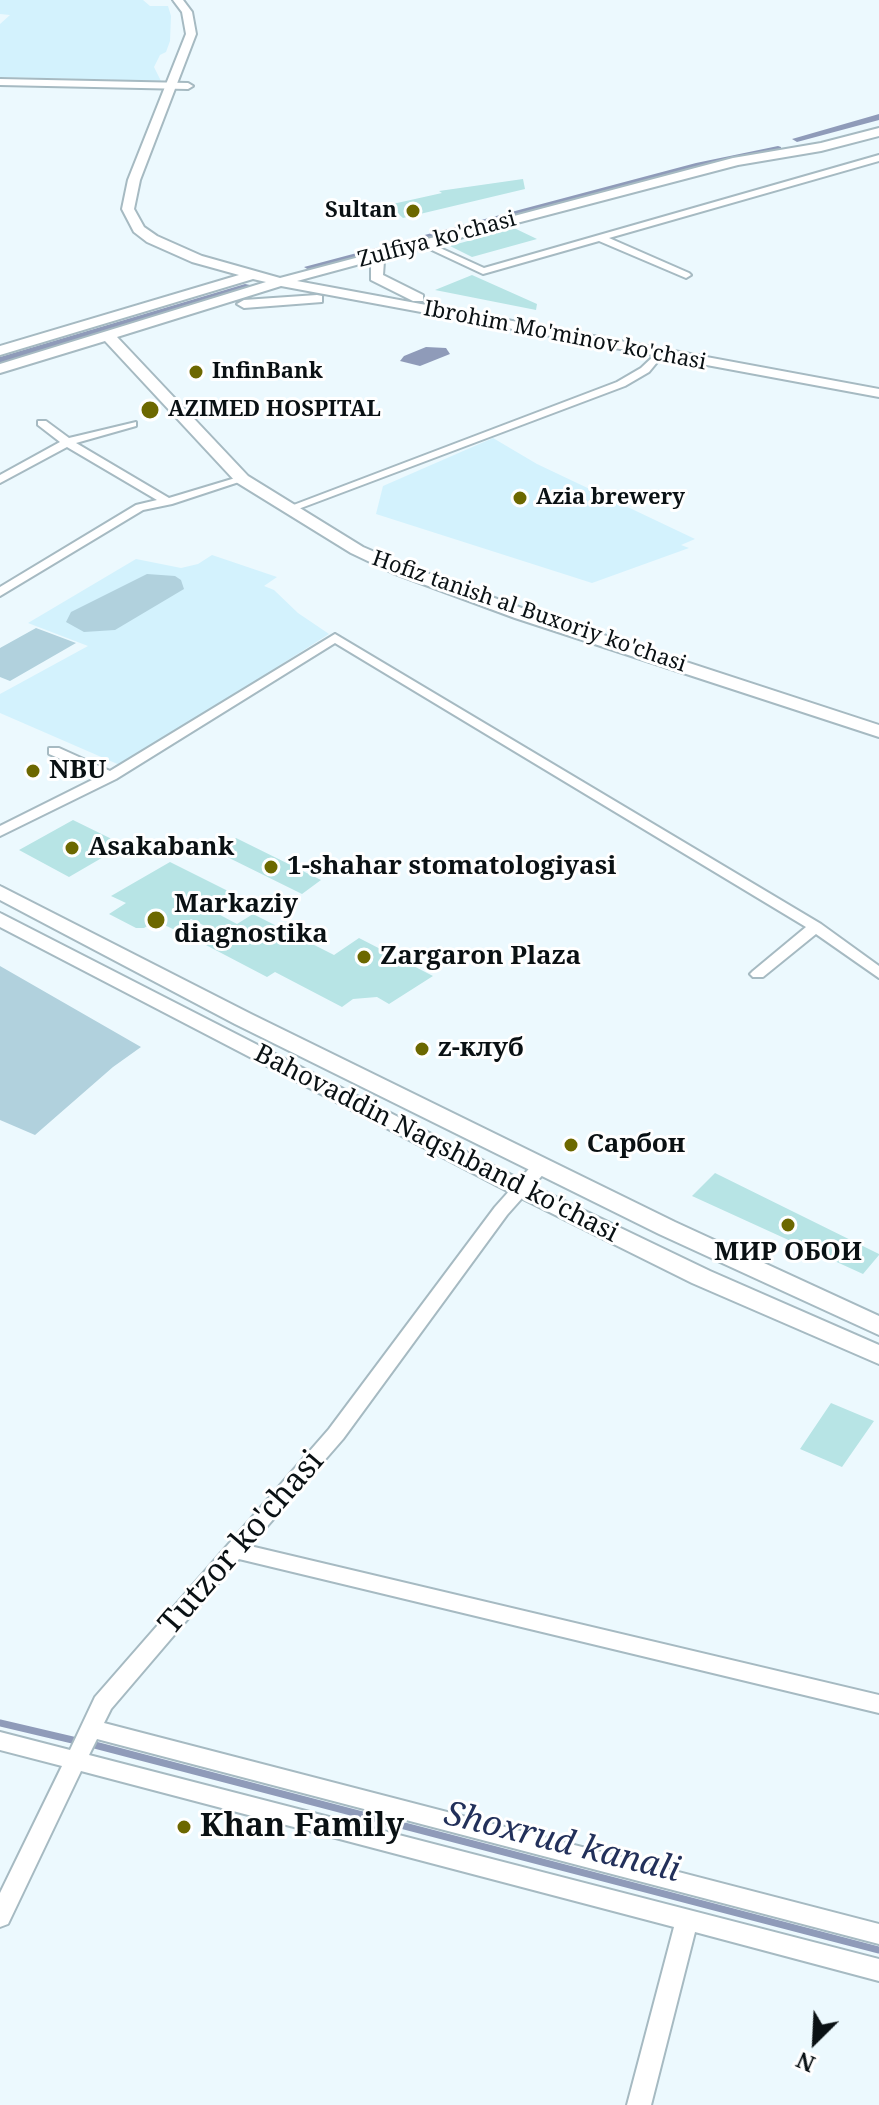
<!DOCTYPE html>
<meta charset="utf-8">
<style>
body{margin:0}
#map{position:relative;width:879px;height:2105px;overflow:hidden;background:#ecf9fe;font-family:"Noto Serif",serif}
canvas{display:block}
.north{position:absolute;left:775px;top:2001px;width:80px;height:80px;-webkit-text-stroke:6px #fff;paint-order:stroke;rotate:204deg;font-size:22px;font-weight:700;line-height:32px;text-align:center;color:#0a1114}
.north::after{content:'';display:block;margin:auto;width:28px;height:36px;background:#0a1114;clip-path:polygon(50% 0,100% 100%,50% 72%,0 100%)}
</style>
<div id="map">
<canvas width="879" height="2105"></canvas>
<div class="north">N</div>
</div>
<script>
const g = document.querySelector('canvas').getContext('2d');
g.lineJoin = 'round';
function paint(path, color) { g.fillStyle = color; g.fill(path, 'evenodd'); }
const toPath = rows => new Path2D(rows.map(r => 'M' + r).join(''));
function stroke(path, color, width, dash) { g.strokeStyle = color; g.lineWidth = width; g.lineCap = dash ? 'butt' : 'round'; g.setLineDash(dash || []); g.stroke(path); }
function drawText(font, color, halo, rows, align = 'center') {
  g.font = font + ' "Noto Serif",serif'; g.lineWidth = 6; g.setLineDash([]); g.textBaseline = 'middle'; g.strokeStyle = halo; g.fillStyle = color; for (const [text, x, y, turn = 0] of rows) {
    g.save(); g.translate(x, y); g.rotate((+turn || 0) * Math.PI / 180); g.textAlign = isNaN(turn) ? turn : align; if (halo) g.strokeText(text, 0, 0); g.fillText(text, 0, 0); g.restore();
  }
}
paint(toPath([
 [0,0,143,0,150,6,168,6,171,16,170,41,166,52,160,55,154,67,161,81,0,77,0,24,10,15,0,14],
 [493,438,537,464,695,539,681,545,689,548,592,583,376,514,383,486],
 [212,555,277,577,264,586,274,590,298,613,329,634,122,766,0,713,0,694,88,646,28,623,136,559,181,568,198,564]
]), '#d3f2fd');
paint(toPath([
 [147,574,175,576,181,580,184,589,115,630,84,632,66,622,71,612],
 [36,628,76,643,10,681,0,677,0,648],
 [0,966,141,1047,113,1067,35,1135,0,1120]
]), '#b1d1dd');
paint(toPath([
 [426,347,446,348,450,354,420,366,400,361,404,356]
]), '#8f9bb9');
stroke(toPath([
 [0,1723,81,1742],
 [91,1744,879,1950]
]), '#8f9bb9', 7);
paint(toPath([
 [879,114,879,120,797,142,792,139,879,114],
 [778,146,781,147,781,151,701,168,309,270,304,267,696,163,778,146],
 [245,284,255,286,0,365,0,357,245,284]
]), '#8f9bb9');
paint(toPath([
 [523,179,525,189,403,218,388,205,442,193,439,191],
 [514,228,537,239,472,257,450,246],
 [472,275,537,304,536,310,435,290],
 [73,820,124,845,69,877,19,850],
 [236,838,321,880,302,894,215,851],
 [170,862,232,893,207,908,237,924,253,914,334,955,359,938,433,976,389,1004,377,997,353,999,342,1007,275,972,267,977,204,944,221,934,191,919,175,930,156,921,144,928,136,928,109,914,126,903,111,896],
 [715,1173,879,1254,879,1255,863,1274,692,1196],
 [831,1403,874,1421,842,1467,800,1449]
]), '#b7e4e5');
const minor = toPath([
 [879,155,879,161,609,238,689,273,691,275,686,278,599,241,483,274,419,244,427,242,484,268,879,155],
 [658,352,663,355,649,372,625,386,293,511,283,509,617,382,641,368,658,352],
 [38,421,46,421,69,438,136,422,136,426,76,443,169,498,242,476,248,479,172,504,143,510,0,596,0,587,136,505,157,500,67,447,0,483,0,475,60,442,38,425,38,421],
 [335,634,821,924,879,966,879,978,816,934,763,977,753,977,750,974,753,971,806,927,335,643,116,779,0,836,0,826,100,776,49,754,49,748,59,748,110,771,335,634],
 [541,1160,549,1166,547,1170,507,1215,343,1439,250,1546,879,1695,879,1713,239,1559,111,1709,104,1723,879,1924,879,1944,97,1739,89,1755,879,1959,879,1981,695,1932,651,2105,627,2105,674,1927,81,1771,8,1924,0,1927,0,1893,62,1766,0,1750,0,1732,70,1750,95,1697,329,1429,495,1207,535,1162,541,1160]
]);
const tertiary = toPath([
 [0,79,188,83,193,86,188,89,0,85,0,79]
]);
const secondary = toPath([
 [173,0,183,0,192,12,196,34,140,180,134,209,144,227,157,236,202,256,280,278,733,158,821,143,879,128,879,136,821,151,738,165,391,256,384,261,383,275,423,295,423,301,413,301,371,280,371,261,297,281,879,389,879,397,281,286,117,337,248,476,363,547,405,565,527,610,879,725,879,737,515,618,393,573,351,553,236,482,105,341,0,373,0,364,266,282,253,279,0,355,0,346,239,275,192,262,147,242,134,232,122,209,128,180,186,34,182,12,173,0],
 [317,295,322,296,322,302,244,308,237,304,244,300,317,295],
 [0,886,251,1014,675,1222,879,1316,879,1335,659,1234,235,1024,0,900,0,886],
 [0,913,529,1184,710,1271,879,1345,879,1364,692,1283,513,1194,0,927,0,913]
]);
stroke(minor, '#a6bac2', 4);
stroke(tertiary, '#a6bac2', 4);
stroke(secondary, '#a6bac2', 4);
paint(minor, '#fff');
paint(tertiary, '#fff');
paint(secondary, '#fff');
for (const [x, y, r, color] of [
 [413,211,8,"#6c6800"],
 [196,372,8,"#6c6800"],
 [150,410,10,"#6c6800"],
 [520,498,8,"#6c6800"],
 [33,771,8,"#6c6800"],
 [72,848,8,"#6c6800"],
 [271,867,8,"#6c6800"],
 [156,920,10,"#6c6800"],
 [364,957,8,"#6c6800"],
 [422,1049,8,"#6c6800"],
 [571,1145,8,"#6c6800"],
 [788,1225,8,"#6c6800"],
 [184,1827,8,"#6c6800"]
]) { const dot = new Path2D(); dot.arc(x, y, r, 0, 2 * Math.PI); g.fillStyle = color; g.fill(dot); stroke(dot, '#fff', 3); }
drawText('bold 22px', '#0a1114', '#fff', [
 ["Sultan",397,211,"right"],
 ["InfinBank",212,372],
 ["AZIMED HOSPITAL",168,410],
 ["Azia brewery",536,498]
], 'left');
drawText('22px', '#0a1114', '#fff', [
 ["Zulfiya ko'chasi",437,240,-15],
 ["Ibrohim Mo'minov ko'chasi",565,336,11],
 ["Hofiz tanish al Buxoriy ko'chasi",529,612,19]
]);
drawText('bold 26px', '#0a1114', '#fff', [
 ["NBU",49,771],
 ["Asakabank",88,848],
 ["1-shahar stomatologiyasi",287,867],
 ["Markaziy",174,905],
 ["diagnostika",174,935],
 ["Zargaron Plaza",380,957],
 ["z-клуб",438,1049],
 ["Сарбон",587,1145],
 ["МИР ОБОИ",788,1253,"center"]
], 'left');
drawText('26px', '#0a1114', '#fff', [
 ["Bahovaddin Naqshband ko'chasi",436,1144,27]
]);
drawText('32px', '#0a1114', '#fff', [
 ["Tutzor ko'chasi",242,1543,-49]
]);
drawText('bold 32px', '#0a1114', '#fff', [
 ["Khan Family",200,1827]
], 'left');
drawText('italic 34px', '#22305a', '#fff', [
 ["Shoxrud kanali",562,1843,14]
]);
</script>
